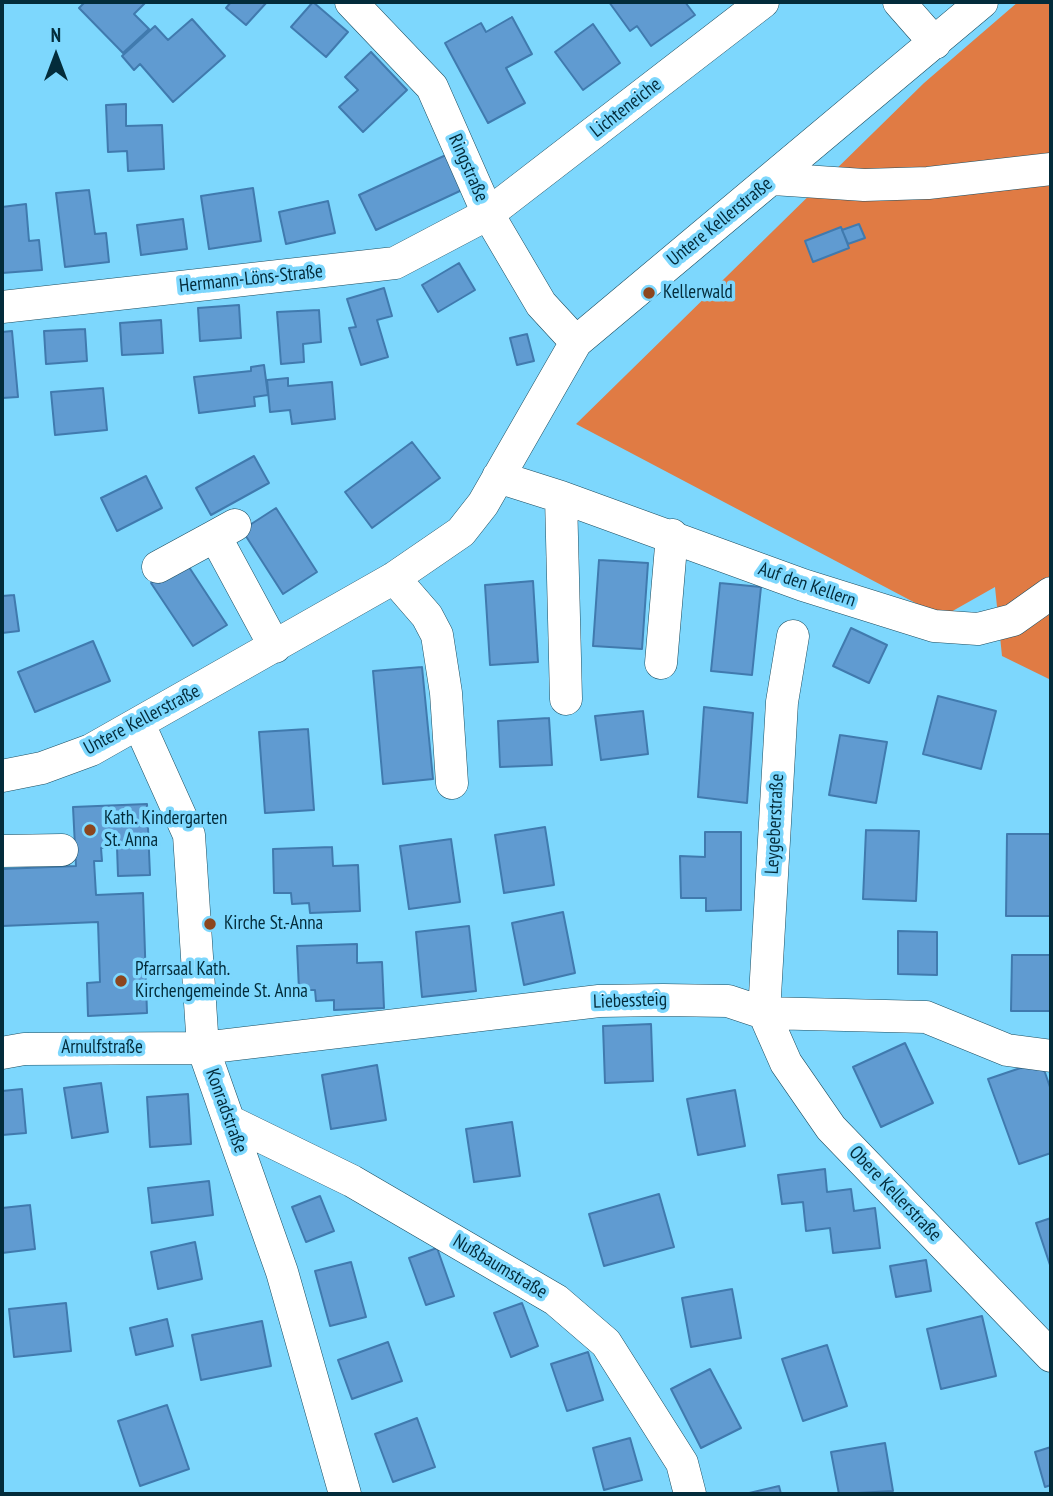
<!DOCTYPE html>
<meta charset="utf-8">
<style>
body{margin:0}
#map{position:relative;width:1053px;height:1496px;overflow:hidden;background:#7dd7fd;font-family:"PT Sans Narrow",sans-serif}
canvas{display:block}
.frame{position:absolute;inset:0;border:4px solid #032c3b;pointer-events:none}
.north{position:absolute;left:21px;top:21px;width:70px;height:70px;-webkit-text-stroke:5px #7dd7fd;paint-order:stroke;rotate:0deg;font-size:19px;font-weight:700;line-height:28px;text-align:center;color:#032c3b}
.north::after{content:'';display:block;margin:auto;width:24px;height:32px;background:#032c3b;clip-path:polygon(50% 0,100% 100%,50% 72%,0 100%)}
</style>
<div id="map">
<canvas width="1053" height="1496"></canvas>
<div class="frame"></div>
<div class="north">N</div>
</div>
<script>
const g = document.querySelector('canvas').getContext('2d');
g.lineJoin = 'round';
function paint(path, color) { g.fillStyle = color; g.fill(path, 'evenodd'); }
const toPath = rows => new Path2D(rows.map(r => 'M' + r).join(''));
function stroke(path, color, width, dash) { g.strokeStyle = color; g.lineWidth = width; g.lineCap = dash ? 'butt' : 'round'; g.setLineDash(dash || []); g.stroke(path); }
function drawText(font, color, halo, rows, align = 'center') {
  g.font = font + ' "PT Sans Narrow",sans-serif'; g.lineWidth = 7; g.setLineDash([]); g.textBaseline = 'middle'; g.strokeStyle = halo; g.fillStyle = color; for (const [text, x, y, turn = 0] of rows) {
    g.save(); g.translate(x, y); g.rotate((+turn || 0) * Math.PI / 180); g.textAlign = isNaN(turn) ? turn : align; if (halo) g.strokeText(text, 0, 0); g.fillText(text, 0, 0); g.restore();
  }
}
paint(toPath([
 [1018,2,1051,2,1051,680,1002,656,995,587,942,617,576,424,924,83]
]), '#e07b44');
const building = toPath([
 [85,2,146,2,134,14,149,29,123,53,79,8,85,2],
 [231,2,267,2,246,25,226,8,231,2],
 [313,2,348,32,326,57,291,27,313,2],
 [609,2,685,2,695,15,651,46,637,26,630,31,609,2],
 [512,17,532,54,506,68,525,103,488,123,445,43,481,23,486,32,512,17],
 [192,19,225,56,173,102,140,64,134,70,122,56,155,26,168,40,192,19],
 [593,24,620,63,583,90,555,52,593,24],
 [371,52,407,90,363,132,339,107,358,90,345,77,371,52],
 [126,104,126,126,162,125,164,169,128,171,127,151,108,152,106,105,126,104],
 [446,155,462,190,376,230,359,195,446,155],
 [253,188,261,241,209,249,201,196,253,188],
 [89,190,95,234,106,233,109,262,65,267,56,193,89,190],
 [328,201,335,233,286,244,279,212,328,201],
 [26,204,29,241,39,240,42,270,2,273,2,207,26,204],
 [183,219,187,249,141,255,137,225,183,219],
 [859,224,865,238,848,244,842,230,859,224],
 [841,227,849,248,813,262,805,241,841,227],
 [459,263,475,290,438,312,422,285,459,263],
 [384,288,392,316,377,320,388,357,361,365,349,328,356,327,347,299,384,288],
 [239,305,241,338,200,341,198,308,239,305],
 [319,310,321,342,303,344,304,362,281,364,277,312,319,310],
 [161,320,163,353,122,355,120,323,161,320],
 [85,329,87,361,46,364,44,331,85,329],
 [12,331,18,397,2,398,2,332,12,331],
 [527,334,534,361,517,365,510,338,527,334],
 [264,365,268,395,254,397,255,406,199,413,194,377,251,371,251,367,264,365],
 [288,378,288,386,332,382,335,419,292,424,290,410,270,412,267,380,288,378],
 [103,388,107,430,55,435,51,392,103,388],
 [412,442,440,478,372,528,345,492,412,442],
 [254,456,269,483,211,515,196,488,254,456],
 [146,476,162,508,117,531,101,498,146,476],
 [276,508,317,572,283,594,242,530,276,508],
 [599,560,648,563,642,649,593,646,599,560],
 [185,561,227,625,193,646,151,583,185,561],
 [533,581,538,662,490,665,485,585,533,581],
 [720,583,761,587,752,675,711,671,720,583],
 [14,595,19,631,2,633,2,596,14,595],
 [851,628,887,645,869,683,833,666,851,628],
 [93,641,110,681,35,712,18,672,93,641],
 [422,667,433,779,383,784,373,671,422,667],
 [938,696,996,711,981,769,923,754,938,696],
 [704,707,753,713,747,803,698,797,704,707],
 [643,711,648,754,601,760,595,716,643,711],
 [549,718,552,765,500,767,498,721,549,718],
 [308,729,314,810,265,813,259,732,308,729],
 [840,735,887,742,876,803,829,795,840,735],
 [147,804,150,875,118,876,117,847,101,848,102,861,94,861,96,895,143,893,147,1013,88,1016,87,983,100,982,98,922,2,926,2,869,76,866,73,807,147,804],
 [545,827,554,885,504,893,495,835,545,827],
 [866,830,919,831,916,901,863,899,866,830],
 [705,832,741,832,741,910,706,911,706,898,681,898,680,856,705,857,705,832],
 [1007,834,1051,834,1051,916,1006,916,1007,834],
 [451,839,460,902,409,909,400,846,451,839],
 [332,847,333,866,358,865,360,911,310,913,309,903,292,904,291,893,274,893,273,849,332,847],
 [563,912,575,973,524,985,512,923,563,912],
 [469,926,476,991,422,997,416,932,469,926],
 [898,931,937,932,937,975,898,974,898,931],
 [357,944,357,963,382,962,384,1008,334,1010,334,1000,316,1001,315,990,299,990,297,946,357,944],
 [1012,955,1051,955,1051,1011,1011,1011,1012,955],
 [651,1024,653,1081,605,1083,603,1026,651,1024],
 [905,1043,933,1103,881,1127,853,1067,905,1043],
 [1041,1061,1051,1090,1051,1153,1019,1164,988,1079,1041,1061],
 [377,1065,386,1120,331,1129,322,1075,377,1065],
 [101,1083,108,1132,72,1138,64,1088,101,1083],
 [22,1089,26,1133,2,1135,2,1091,22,1089],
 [735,1090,745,1146,698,1155,687,1099,735,1090],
 [188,1094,191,1144,150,1147,147,1097,188,1094],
 [512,1122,520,1176,474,1182,466,1129,512,1122],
 [825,1169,827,1192,851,1189,854,1211,875,1208,880,1248,833,1253,830,1228,806,1231,803,1202,782,1204,778,1175,825,1169],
 [209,1181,213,1215,152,1223,148,1188,209,1181],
 [659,1194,674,1247,604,1266,589,1214,659,1194],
 [320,1196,334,1231,306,1242,292,1207,320,1196],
 [30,1205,35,1249,2,1253,2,1208,30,1205],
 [1051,1218,1051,1268,1036,1223,1051,1218],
 [195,1242,202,1279,158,1289,151,1252,195,1242],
 [437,1248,454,1296,426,1305,409,1258,437,1248],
 [926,1260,931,1291,896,1297,890,1266,926,1260],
 [351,1262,366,1317,330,1326,315,1271,351,1262],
 [732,1289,741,1338,691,1347,682,1298,732,1289],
 [66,1303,71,1351,14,1357,9,1309,66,1303],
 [522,1303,538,1346,511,1357,494,1313,522,1303],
 [982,1316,996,1376,941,1389,927,1329,982,1316],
 [167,1319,173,1346,136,1355,130,1328,167,1319],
 [262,1321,271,1366,201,1380,192,1335,262,1321],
 [388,1342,402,1381,352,1399,338,1360,388,1342],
 [827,1345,847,1406,803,1421,782,1359,827,1345],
 [588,1352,603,1400,567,1411,551,1364,588,1352],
 [710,1369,741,1428,701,1448,671,1389,710,1369],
 [167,1405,189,1469,140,1486,118,1421,167,1405],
 [417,1418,435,1467,393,1482,375,1434,417,1418],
 [630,1438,642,1480,604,1490,593,1448,630,1438],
 [885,1443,893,1491,839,1494,831,1452,885,1443],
 [1051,1447,1051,1485,1045,1487,1035,1452,1051,1447],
 [779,1486,781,1494,745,1494,779,1486]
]);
paint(building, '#609bd1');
stroke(building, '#407aae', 2);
const minor = toPath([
 [351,2,432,87,488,214,541,304,576,342],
 [899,2,935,43],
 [773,179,864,185,928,183,1051,169],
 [2,307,395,263,488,214,763,2],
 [498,477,561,497,566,699],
 [561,497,803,585,934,626,978,629,1013,620,1051,593],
 [235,525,215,536,275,647],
 [158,567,215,536],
 [394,578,427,616,437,635,446,693,452,783],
 [793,636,782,702,764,1013,786,1063,831,1128,1051,1356],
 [661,663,672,535],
 [139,724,189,835,203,1048,282,1272,345,1494],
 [2,776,42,768,91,750,394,578,461,532,483,504,576,342,982,2],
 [2,851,62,850],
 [2,1053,24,1049,203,1048,599,1001,663,1000,728,1001,764,1013,926,1017,1007,1050,1051,1056],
 [231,1122,352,1181,556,1300,606,1343,682,1463,690,1494]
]);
stroke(minor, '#1c4d60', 33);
stroke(minor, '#fff', 32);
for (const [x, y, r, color] of [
 [649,293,7,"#8c461e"],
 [90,830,7,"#8c461e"],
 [210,924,7,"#8c461e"],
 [121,981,7,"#8c461e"]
]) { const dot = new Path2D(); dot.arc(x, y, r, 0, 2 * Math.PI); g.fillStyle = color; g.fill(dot); stroke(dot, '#7dd7fd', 2.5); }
drawText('19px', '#032c3b', '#7dd7fd', [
 ["Lichteneiche",626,108,-38],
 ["Ringstraße",468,168,66],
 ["Untere Kellerstraße",720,222,-39],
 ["Hermann-Löns-Straße",251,279,-6],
 ["Auf den Kellern",807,585,19],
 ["Untere Kellerstraße",142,720,-28],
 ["Leygeberstraße",775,824,-87],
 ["Liebessteig",630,1001,-2],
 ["Arnulfstraße",102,1048],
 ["Konradstraße",226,1111,70],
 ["Obere Kellerstraße",895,1194,46],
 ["Nußbaumstraße",500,1267,31]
]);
drawText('19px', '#032c3b', '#7dd7fd', [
 ["Kellerwald",663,293],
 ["Kath. Kindergarten",104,819],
 ["St. Anna",104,841],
 ["Kirche St.-Anna",224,924],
 ["Pfarrsaal Kath.",135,970],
 ["Kirchengemeinde St. Anna",135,992]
], 'left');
</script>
